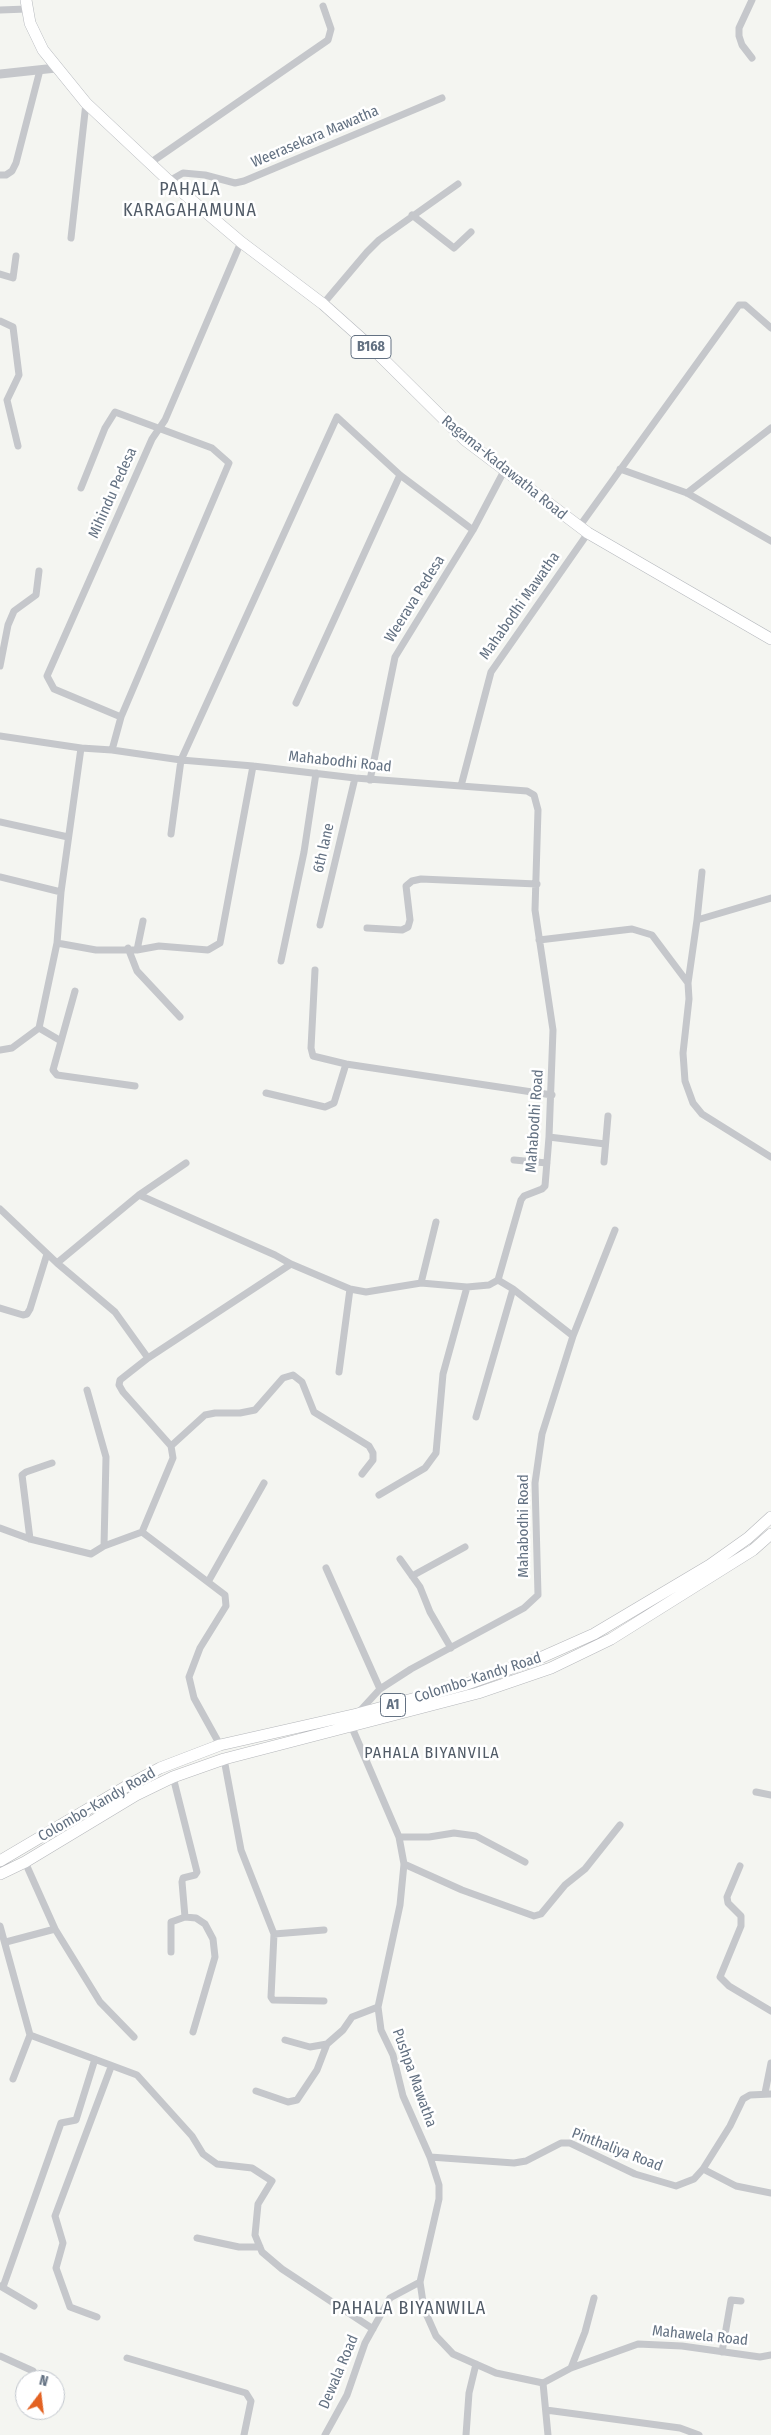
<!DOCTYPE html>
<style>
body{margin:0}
#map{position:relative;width:771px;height:2435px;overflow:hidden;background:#f4f5f1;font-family:"Fira Sans Condensed",sans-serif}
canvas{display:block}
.north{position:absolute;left:15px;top:2370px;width:50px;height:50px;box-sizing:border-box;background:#fff;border:1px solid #c1c6cd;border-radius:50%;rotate:15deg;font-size:14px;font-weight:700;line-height:20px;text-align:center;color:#637182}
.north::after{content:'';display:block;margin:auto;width:18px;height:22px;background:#e36222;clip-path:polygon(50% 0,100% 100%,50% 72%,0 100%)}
</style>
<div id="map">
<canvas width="771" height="2435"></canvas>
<div class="north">N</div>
</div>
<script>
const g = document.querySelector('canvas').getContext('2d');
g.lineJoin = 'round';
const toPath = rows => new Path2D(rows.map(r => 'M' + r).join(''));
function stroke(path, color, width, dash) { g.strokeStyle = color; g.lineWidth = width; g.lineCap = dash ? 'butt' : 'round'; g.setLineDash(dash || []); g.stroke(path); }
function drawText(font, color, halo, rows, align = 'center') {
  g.font = font + ' "Fira Sans Condensed",sans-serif'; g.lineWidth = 5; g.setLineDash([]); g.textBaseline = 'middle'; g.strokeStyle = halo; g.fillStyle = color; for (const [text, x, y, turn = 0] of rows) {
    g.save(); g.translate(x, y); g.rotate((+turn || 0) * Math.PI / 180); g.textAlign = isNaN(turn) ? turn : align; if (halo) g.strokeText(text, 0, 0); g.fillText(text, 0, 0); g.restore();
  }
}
const primary = toPath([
 [26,0,30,23,43,50,86,103,169,181,241,242,323,304,370,346,465,440,588,533,771,639]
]);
const trunk = toPath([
 [0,1861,132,1783,160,1768,220,1745,357,1714,464,1685,540,1658,594,1634,710,1565,748,1538,771,1517],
 [0,1874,25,1862,136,1795,173,1777,224,1759,478,1693,551,1668,611,1639,753,1550,771,1534]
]);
stroke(primary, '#b5b8bd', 12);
stroke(trunk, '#b5b7bb', 12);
stroke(toPath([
 [752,0,739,28,739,36,742,45,752,58],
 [0,10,27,9],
 [150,163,328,40,331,29,323,6],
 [0,175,6,175,12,171,16,163,40,70],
 [169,181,183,173,205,175,235,183,244,181,442,98],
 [412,215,454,248,471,232],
 [71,238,86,103],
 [0,274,13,278,16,256],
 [323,304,367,252,379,240,458,184],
 [0,321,13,327,19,375,7,400,18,446],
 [620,469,687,493,771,541],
 [687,493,771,428],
 [579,527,739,305,745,305,771,328],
 [0,666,8,625,14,611,36,595,39,571],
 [296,703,400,475],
 [121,717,54,689,47,676,152,439,165,420,241,242],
 [0,736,81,748],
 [112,750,181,760,253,766,355,778,527,791,534,795,538,810,535,910,553,1030,549,1137,545,1186,542,1189,524,1196,521,1200,498,1280,513,1289,573,1336,542,1434,535,1483,538,1595,524,1608,411,1669,380,1689,358,1713],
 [370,780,395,657,473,530,504,471],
 [461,786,491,672,588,533],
 [0,822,68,837],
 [171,834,181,760,337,417,400,475,473,530],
 [0,877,61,892],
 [697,920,702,872],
 [320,925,355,778],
 [367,928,402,930,408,927,410,920,406,886,412,881,421,879,537,884],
 [539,940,632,929,652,935,688,983,689,999,683,1053,685,1081,693,1103,702,1114,771,1157],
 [57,943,96,950,137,950,159,946,208,950,220,943,253,766],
 [128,948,137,971,180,1017],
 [137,950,143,921],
 [281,961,304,852,316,773],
 [688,983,697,920,771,898],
 [75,991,53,1070,57,1075,135,1086],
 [39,1028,61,1041],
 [0,1050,12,1048,39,1028,57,943,61,892,81,748,112,750,121,717,229,463,212,448,115,412,105,428,81,488],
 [346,1064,552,1095],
 [266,1093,325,1107,334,1103,346,1064,313,1056,311,1048,315,970],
 [549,1137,605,1144],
 [514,1160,547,1163],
 [604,1162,608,1116],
 [139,1195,275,1255,291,1264,148,1358],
 [0,1209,57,1263,115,1312,148,1358,120,1380,119,1385,123,1392,171,1446,173,1458,142,1532,225,1595,226,1606,200,1648,189,1677,194,1698,220,1745],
 [57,1263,139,1195,186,1163],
 [291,1264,350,1289,339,1372],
 [421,1283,436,1222],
 [350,1289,366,1292,421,1283,467,1287],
 [0,1308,23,1315,27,1314,30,1309,47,1254],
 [573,1336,615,1230],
 [87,1390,106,1457,104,1546],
 [476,1417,513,1289],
 [171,1446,205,1415,215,1413,240,1413,255,1410,283,1378,293,1375,302,1382,314,1412,369,1446,373,1453,373,1460,362,1474],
 [379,1495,425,1468,436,1453,443,1374,467,1287,489,1285,498,1280],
 [0,1528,30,1539,91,1554,104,1546,142,1532],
 [30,1539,22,1475,26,1472,52,1463],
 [400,1559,420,1587,430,1612,451,1648],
 [326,1568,380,1689],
 [412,1576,465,1547],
 [208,1582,264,1483],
 [350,1723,399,1837,404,1864,400,1905,378,2007,381,2030,393,2055,403,2096,430,2157,439,2185,439,2199,420,2282,424,2309,436,2336,453,2354,496,2373,543,2383],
 [224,1759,241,1850,274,1934,271,1997,273,2000,324,2001],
 [173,1777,197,1872,195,1875,183,1878,182,1882,185,1917],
 [756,1792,771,1795],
 [399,1837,429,1837,454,1833,476,1836,525,1862],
 [25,1862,55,1929],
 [404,1864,462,1890,534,1916,541,1914,565,1885,585,1869,620,1825],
 [740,1866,727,1897,728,1903,741,1916,741,1926,720,1977,729,1986,771,2011],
 [0,1926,30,2035,13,2079],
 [274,1934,324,1930],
 [6,1942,55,1929,100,2002,134,2037],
 [171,1952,171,1922,185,1917,196,1918,205,1924,213,1939,215,1957,193,2032],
 [30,2035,137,2075,192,2136,203,2154,217,2164,252,2168,272,2181,258,2204,255,2235,262,2252,282,2269,373,2329],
 [285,2040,310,2047,327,2044,343,2030,352,2017,378,2007],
 [256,2091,288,2102,297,2100,317,2070,327,2044],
 [765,2093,771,2063],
 [430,2157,514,2163,526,2161,561,2143,570,2143,635,2174,676,2186,694,2179,703,2169,730,2126,743,2099,750,2095,771,2094],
 [703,2169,736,2186,771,2193],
 [197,2238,239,2247,260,2247],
 [0,2286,34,2306],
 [3,2287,61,2123,76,2120,95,2059],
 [97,2317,70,2307,56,2268,63,2243,55,2216,111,2067],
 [722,2352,731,2300,741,2301],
 [0,2356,33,2371],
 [127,2358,246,2393,251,2401,244,2435],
 [571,2368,585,2332,594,2298],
 [543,2383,571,2368,638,2344,682,2346,760,2357,771,2355],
 [543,2383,548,2435],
 [546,2410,680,2428,699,2435],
 [325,2435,347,2395,365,2343,390,2298,420,2282],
 [466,2435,469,2393,476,2364]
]), '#c5c7cb', 7);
stroke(toPath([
 [0,74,56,68]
]), '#c5c7cb', 9);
stroke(primary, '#fff', 11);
stroke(trunk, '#fff', 11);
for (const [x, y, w] of [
 [371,347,40],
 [393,1705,25]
]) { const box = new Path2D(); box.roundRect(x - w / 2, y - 11.5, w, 23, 4); g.fillStyle = '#fff'; g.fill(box); stroke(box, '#637182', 1); }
drawText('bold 14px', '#637182', null, [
 ["B168",371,347],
 ["A1",393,1705]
]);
drawText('15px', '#637182', '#fff', [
 ["Weerasekara Mawatha",315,137,-23],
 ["Ragama-Kadawatha Road",504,468,39],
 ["Mihindu Pedesa",113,493,-66],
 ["Weerava Pedesa",415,599,-58],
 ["Mahabodhi Mawatha",520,606,-55],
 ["Mahabodhi Road",340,762,6],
 ["6th lane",324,848,-77],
 ["Mahabodhi Road",535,1121,-86],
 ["Mahabodhi Road",524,1526,-90],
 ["Colombo-Kandy Road",478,1678,-18],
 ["Colombo-Kandy Road",97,1805,-30],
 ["Pushpa Mawatha",414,2078,70],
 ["Pinthaliya Road",617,2150,21],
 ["Mahawela Road",700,2336,6],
 ["Dewala Road",339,2372,-67]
]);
g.letterSpacing = '1px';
drawText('16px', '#515b67', '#fff', [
 ["PAHALA BIYANVILA",432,1754]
]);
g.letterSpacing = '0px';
g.letterSpacing = '1px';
drawText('18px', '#515b67', '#fff', [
 ["PAHALA",190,190],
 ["KARAGAHAMUNA",190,211],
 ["PAHALA BIYANWILA",409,2309]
]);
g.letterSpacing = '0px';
</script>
